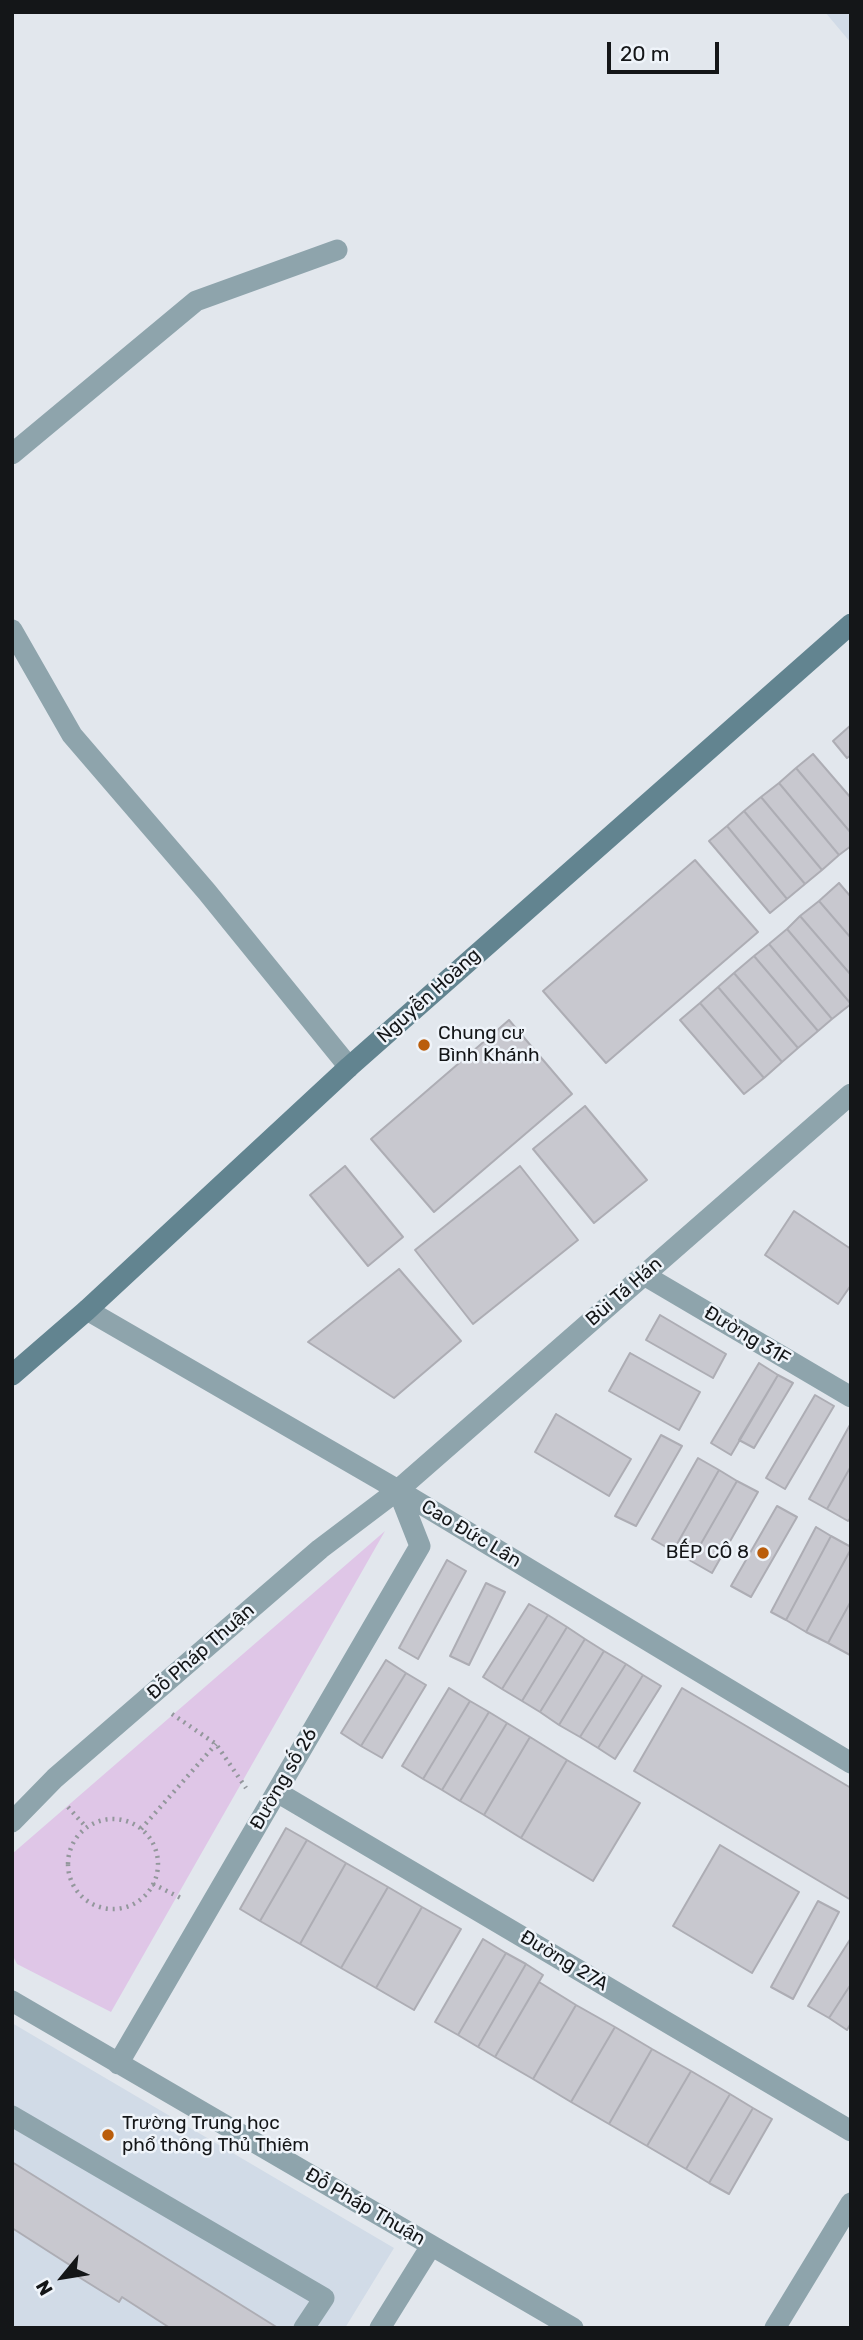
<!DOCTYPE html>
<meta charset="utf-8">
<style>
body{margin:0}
#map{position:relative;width:863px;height:2340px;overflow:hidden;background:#e2e7ed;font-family:Rubik,sans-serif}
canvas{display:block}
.frame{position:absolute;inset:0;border:14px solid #141618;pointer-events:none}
.north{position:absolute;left:28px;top:2242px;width:70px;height:70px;-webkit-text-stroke:5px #eff4fa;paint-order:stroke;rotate:240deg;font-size:19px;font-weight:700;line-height:28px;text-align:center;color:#141618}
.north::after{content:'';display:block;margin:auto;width:24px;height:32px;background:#141618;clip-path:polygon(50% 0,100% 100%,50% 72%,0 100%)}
.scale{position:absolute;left:607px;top:42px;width:112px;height:32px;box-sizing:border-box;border:4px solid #141618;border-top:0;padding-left:9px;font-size:21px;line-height:24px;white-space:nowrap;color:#141618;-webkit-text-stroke:5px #eff4fa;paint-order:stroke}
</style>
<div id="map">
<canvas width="863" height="2340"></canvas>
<div class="frame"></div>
<div class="north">N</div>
<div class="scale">20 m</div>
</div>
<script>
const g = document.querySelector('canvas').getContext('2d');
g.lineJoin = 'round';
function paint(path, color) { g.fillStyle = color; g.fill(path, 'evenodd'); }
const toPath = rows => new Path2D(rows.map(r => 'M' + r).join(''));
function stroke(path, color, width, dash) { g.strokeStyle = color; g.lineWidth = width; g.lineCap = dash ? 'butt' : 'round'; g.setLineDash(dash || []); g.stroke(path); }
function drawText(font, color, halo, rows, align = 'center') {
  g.font = font + ' Rubik,sans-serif'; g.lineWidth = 5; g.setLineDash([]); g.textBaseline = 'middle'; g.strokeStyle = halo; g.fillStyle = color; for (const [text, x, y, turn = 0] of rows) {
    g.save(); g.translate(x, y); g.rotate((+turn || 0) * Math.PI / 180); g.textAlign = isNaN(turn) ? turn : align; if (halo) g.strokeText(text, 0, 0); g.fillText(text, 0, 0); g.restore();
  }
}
paint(toPath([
 [825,12,851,12,851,43],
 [12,2023,394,2248,345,2328,12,2328]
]), '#d1dbe7');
paint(toPath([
 [385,1531,111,2012,17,1964,12,1954,12,1854]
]), '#dfc6e7');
const building = toPath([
 [851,725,851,755,847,758,833,741,851,725],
 [813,754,851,798,851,833,796,768,813,754],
 [796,768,851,833,851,846,839,855,779,783,796,768],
 [779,783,839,855,822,870,761,797,779,783],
 [761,797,822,870,805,884,744,811,761,797],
 [744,811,805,884,787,899,727,826,744,811],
 [727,826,787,899,770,913,709,841,727,826],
 [695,860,758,932,606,1063,543,991,695,860],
 [839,883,851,897,851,938,819,901,839,883],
 [819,901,851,938,851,975,800,916,819,901],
 [800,916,851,975,851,1004,787,929,800,916],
 [787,929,851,1004,832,1019,769,944,787,929],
 [769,944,832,1019,818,1031,754,956,769,944],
 [754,956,818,1031,798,1048,734,973,754,956],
 [734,973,798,1048,782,1062,718,987,734,973],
 [718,987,782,1062,764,1078,700,1003,718,987],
 [700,1003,764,1078,744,1094,680,1020,700,1003],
 [509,1020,572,1094,434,1212,371,1139,509,1020],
 [585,1106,647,1180,594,1223,533,1149,585,1106],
 [345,1166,403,1237,368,1266,310,1195,345,1166],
 [520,1166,578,1240,473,1324,415,1250,520,1166],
 [794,1211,851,1249,851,1285,838,1304,765,1255,794,1211],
 [399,1269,461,1341,394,1398,308,1342,399,1269],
 [660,1315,726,1354,713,1378,646,1340,660,1315],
 [630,1353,700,1392,679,1430,609,1391,630,1353],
 [759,1363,778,1375,731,1455,711,1443,759,1363],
 [778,1375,793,1383,754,1448,739,1440,778,1375],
 [815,1395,834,1406,785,1489,766,1478,815,1395],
 [556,1414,631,1459,609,1496,535,1452,556,1414],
 [851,1423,851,1466,827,1509,809,1499,851,1423],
 [661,1435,682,1446,636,1526,615,1516,661,1435],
 [698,1458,719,1470,673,1551,652,1539,698,1458],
 [851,1466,851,1517,848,1521,827,1509,851,1466],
 [719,1470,737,1481,691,1561,673,1551,719,1470],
 [737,1481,758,1492,712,1573,691,1561,737,1481],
 [777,1506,797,1517,751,1597,731,1586,777,1506],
 [816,1527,831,1536,786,1620,771,1612,816,1527],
 [831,1536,851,1547,851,1549,806,1632,786,1620,831,1536],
 [851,1549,851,1601,828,1643,806,1632,851,1549],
 [447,1560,466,1571,418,1659,399,1648,447,1560],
 [486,1583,505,1592,469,1665,450,1656,486,1583],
 [851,1601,851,1653,850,1655,828,1643,851,1601],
 [529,1604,548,1615,502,1689,483,1677,529,1604],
 [548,1615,567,1627,522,1701,502,1689,548,1615],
 [567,1627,585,1639,540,1712,522,1701,567,1627],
 [585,1639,604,1651,559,1725,540,1712,585,1639],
 [604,1651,626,1664,580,1737,559,1725,604,1651],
 [386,1660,406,1673,361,1746,341,1733,386,1660],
 [626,1664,643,1675,598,1748,580,1737,626,1664],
 [406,1673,426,1685,382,1758,361,1746,406,1673],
 [643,1675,661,1686,615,1759,598,1748,643,1675],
 [449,1688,470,1701,423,1779,402,1766,449,1688],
 [682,1688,851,1788,851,1900,634,1771,682,1688],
 [470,1701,489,1712,442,1790,423,1779,470,1701],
 [489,1712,507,1723,460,1801,442,1790,489,1712],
 [507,1723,530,1737,484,1815,460,1801,507,1723],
 [530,1737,567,1760,521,1838,484,1815,530,1737],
 [567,1760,640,1803,593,1881,521,1838,567,1760],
 [286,1828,307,1840,260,1921,240,1909,286,1828],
 [307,1840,346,1863,300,1944,260,1921,307,1840],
 [720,1845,799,1892,752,1973,673,1926,720,1845],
 [346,1863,388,1887,341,1968,300,1944,346,1863],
 [388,1887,422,1907,376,1988,341,1968,388,1887],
 [818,1901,839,1912,793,1999,771,1987,818,1901],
 [422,1907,461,1929,414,2010,376,1988,422,1907],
 [851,1938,851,1984,829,2018,808,2006,851,1938],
 [483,1939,506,1953,458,2035,435,2022,483,1939],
 [506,1953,526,1964,478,2047,458,2035,506,1953],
 [526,1964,543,1975,495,2057,478,2047,526,1964],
 [539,1982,576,2005,533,2079,495,2057,539,1982],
 [851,1984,851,2023,847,2030,829,2018,851,1984],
 [576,2005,615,2027,571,2102,533,2079,576,2005],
 [615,2027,652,2049,609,2124,571,2102,615,2027],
 [652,2049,691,2071,647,2146,609,2124,652,2049],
 [691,2071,730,2094,686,2169,647,2146,691,2071],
 [730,2094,753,2108,709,2183,686,2169,730,2094],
 [753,2108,772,2119,729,2194,709,2183,753,2108],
 [12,2162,278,2328,170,2328,122,2297,119,2302,74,2274,76,2269,12,2228,12,2162]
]);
paint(building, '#c8c8cf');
stroke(building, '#adadb4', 2);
stroke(toPath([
 [172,1714,216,1744,246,1788],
 [68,1807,86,1827],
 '68 1864a45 45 0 1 1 90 0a45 45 0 1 1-90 0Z',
 [141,1829,216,1744],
 [153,1884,181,1898]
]), '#93979c', 4.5, [2, 5]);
stroke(toPath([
 [12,454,196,301,337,250],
 [12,630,72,735,207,892,349,1067],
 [12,2116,324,2298,304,2328]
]), '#8ea4ac', 21);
stroke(toPath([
 [644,1275,851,1397],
 [87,1310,398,1490,851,1763],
 [277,1792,851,2131],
 [12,1822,55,1778,320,1549,398,1490,851,1094],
 [12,2001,573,2328],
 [118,2064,420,1546,398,1490],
 [380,2328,431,2246],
 [775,2328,851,2203]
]), '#8ea4ac', 21);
stroke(toPath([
 [12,1375,87,1310,349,1067,851,624]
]), '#628490', 21);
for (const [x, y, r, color] of [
 [424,1045,7,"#ba5d0b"],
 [763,1553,7,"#ba5d0b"],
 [108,2135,7,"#ba5d0b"]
]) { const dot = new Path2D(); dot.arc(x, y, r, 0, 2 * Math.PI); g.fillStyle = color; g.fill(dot); stroke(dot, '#eff4fa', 2.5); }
drawText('19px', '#141618', '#eff4fa', [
 ["Nguyễn Hoàng",429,996,-42],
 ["Bùi Tá Hán",624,1292,-41],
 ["Đường 31F",747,1336,31],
 ["Cao Đức Lân",471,1534,31],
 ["Đỗ Pháp Thuận",201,1652,-41],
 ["Đường số 26",284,1779,-60],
 ["Đường 27A",564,1961,31],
 ["Đỗ Pháp Thuận",365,2207,30]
]);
drawText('19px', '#141618', '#eff4fa', [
 ["Chung cư",438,1034],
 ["Bình Khánh",438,1056],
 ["BẾP CÔ 8",749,1553,"right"],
 ["Trường Trung học",122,2124],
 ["phổ thông Thủ Thiêm",122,2146]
], 'left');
</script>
